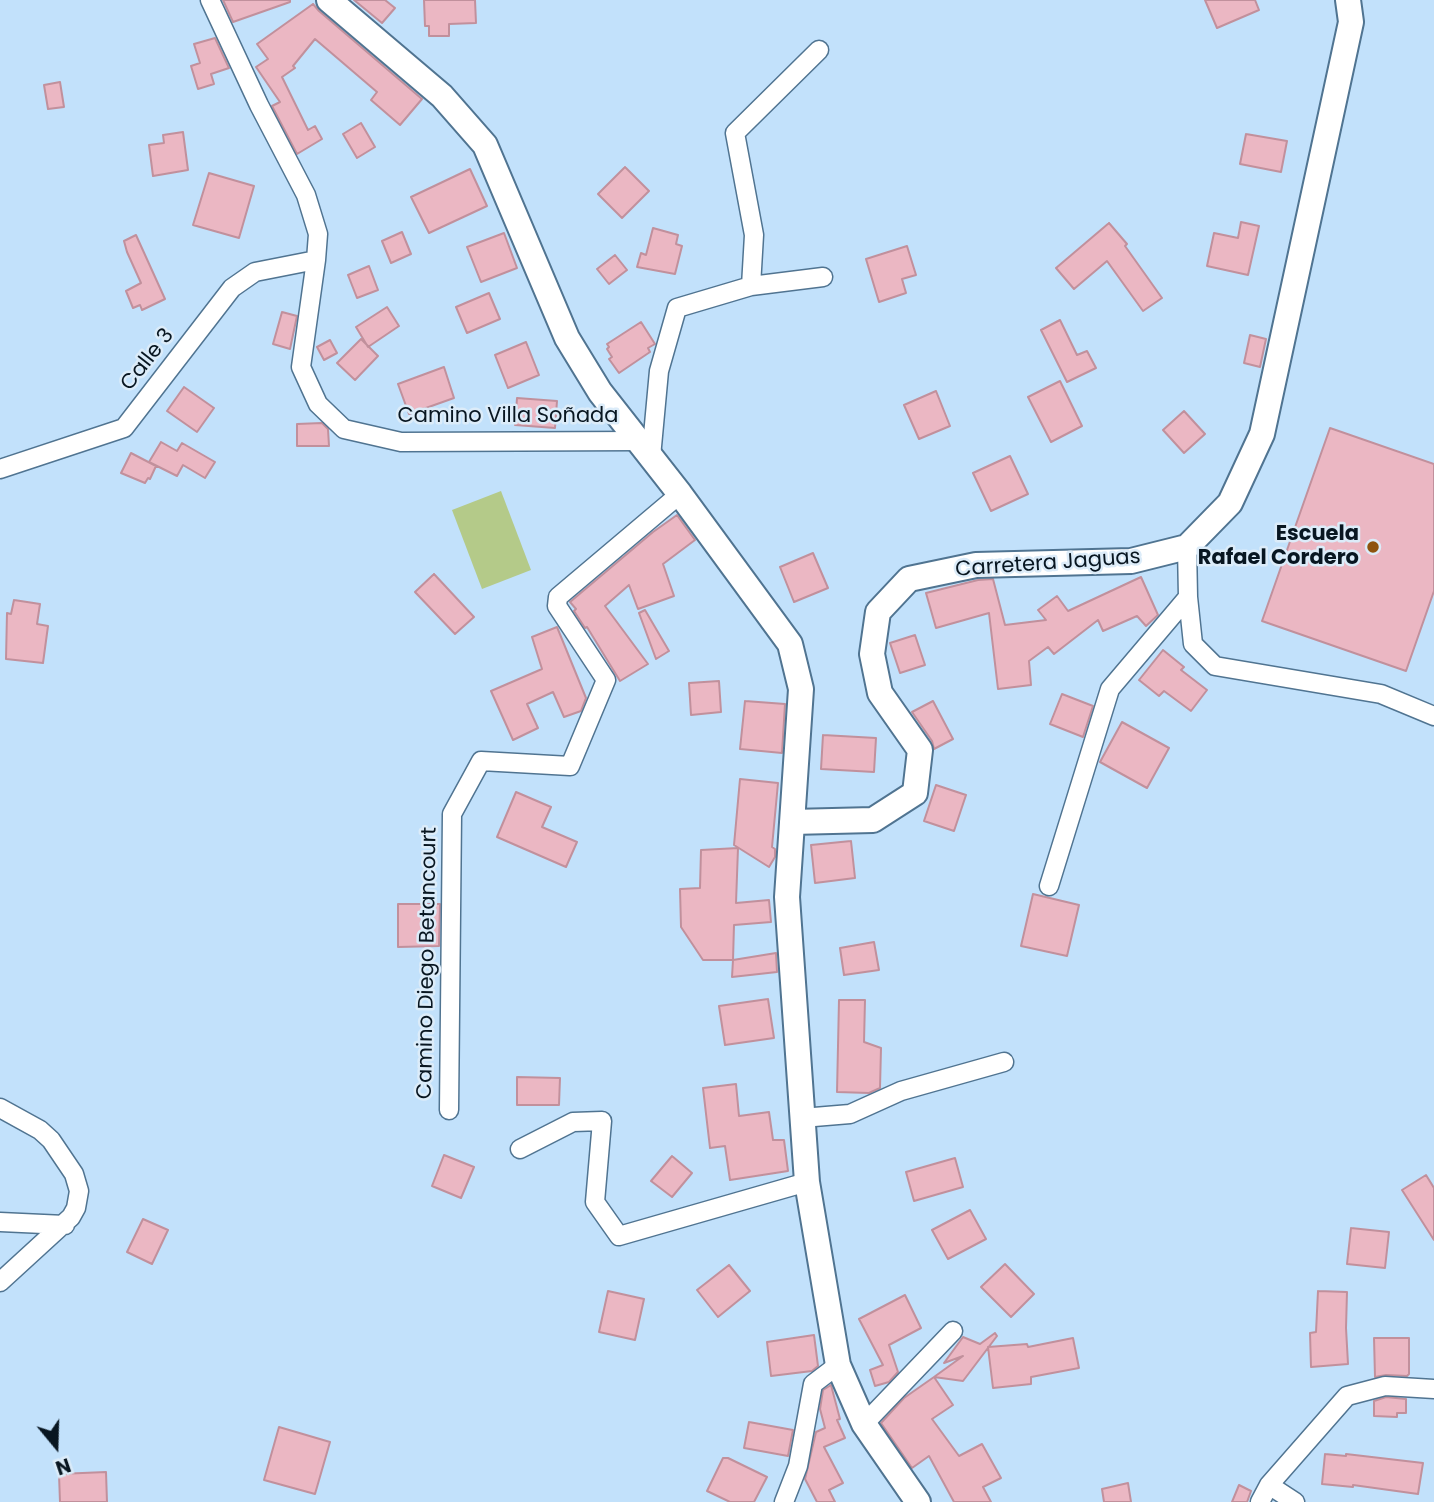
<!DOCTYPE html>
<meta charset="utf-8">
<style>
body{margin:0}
#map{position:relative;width:1434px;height:1502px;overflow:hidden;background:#c2e1fb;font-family:Poppins,sans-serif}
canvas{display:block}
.north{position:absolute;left:21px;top:1411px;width:70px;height:70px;-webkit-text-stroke:5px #dcecf9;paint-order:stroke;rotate:161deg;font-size:19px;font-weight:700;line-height:28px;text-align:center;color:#081621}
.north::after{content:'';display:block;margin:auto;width:24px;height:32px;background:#081621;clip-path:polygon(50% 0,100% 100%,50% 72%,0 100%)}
</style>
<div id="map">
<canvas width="1434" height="1502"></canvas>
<div class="north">N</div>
</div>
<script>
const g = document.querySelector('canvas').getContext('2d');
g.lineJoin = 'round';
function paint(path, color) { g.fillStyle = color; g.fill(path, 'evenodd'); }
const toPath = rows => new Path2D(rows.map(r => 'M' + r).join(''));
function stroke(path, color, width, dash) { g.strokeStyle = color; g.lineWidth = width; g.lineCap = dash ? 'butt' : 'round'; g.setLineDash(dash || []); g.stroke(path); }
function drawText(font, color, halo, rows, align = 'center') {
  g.font = font + ' Poppins,sans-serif'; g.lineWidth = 5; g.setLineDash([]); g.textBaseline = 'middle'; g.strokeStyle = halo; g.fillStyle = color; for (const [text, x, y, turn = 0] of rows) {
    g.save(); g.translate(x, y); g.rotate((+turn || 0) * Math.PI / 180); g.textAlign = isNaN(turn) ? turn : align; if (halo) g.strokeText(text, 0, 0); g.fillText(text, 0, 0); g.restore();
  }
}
paint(toPath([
 [501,491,531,570,482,589,452,510]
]), '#b4ca89');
const building = toPath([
 [223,0,290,0,290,2,233,22,223,0],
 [354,0,385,0,395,8,382,23,354,0],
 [424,0,475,0,476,23,449,24,449,36,429,36,429,26,425,26,424,0],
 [1205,0,1255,0,1259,10,1217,28,1205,0],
 [313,4,319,11,422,99,400,125,371,100,377,92,315,39,293,66,295,68,282,77,308,130,315,126,322,139,297,154,272,106,280,102,256,67,268,59,257,44,313,4],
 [215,38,229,68,211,74,214,84,198,89,191,66,200,63,194,44,215,38],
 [60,82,64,107,48,109,44,85,60,82],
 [361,123,375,147,357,158,343,134,361,123],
 [183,132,188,170,153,176,149,145,164,143,163,135,183,132],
 [1246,134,1287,141,1281,172,1240,164,1246,134],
 [625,167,649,191,622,218,598,194,625,167],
 [470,169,487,206,429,233,411,197,470,169],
 [209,173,254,186,239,238,193,225,209,173],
 [1241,222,1259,226,1248,275,1207,266,1214,233,1238,238,1241,222],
 [1109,223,1127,244,1125,246,1162,298,1143,311,1107,261,1074,289,1056,268,1109,223],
 [653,228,678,235,676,244,682,246,675,274,637,267,641,253,646,255,653,228],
 [402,232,411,254,391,263,382,241,402,232],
 [504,233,517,268,481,282,467,247,504,233],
 [136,235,165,299,142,310,140,305,133,308,126,291,141,283,127,252,124,241,136,235],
 [907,246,916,275,902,279,906,293,879,302,866,259,907,246],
 [615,255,627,270,609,284,597,269,615,255],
 [369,266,378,290,357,298,348,275,369,266],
 [489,293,500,319,467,333,456,307,489,293],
 [387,307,399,326,368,347,356,327,387,307],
 [282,312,297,316,290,349,273,344,282,312],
 [1060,320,1077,355,1087,351,1096,368,1067,382,1041,330,1060,320],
 [641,322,655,344,648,348,650,352,619,373,609,359,612,357,607,349,609,347,607,344,641,322],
 [1250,335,1266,339,1260,367,1244,363,1250,335],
 [361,339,378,356,355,380,337,363,361,339],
 [330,340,337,353,324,360,317,347,330,340],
 [526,342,539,375,508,388,495,355,526,342],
 [444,367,454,398,409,414,398,384,444,367],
 [1060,381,1082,426,1051,442,1028,397,1060,381],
 [184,387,214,408,197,432,167,411,184,387],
 [936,391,950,426,919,439,904,405,936,391],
 [517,398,557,401,555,428,515,425,517,398],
 [1184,411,1205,434,1184,453,1163,430,1184,411],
 [322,423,328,429,329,446,297,446,297,424,322,423],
 [1330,428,1434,464,1434,591,1406,671,1262,621,1330,428],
 [161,442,177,451,182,443,215,462,205,478,183,465,177,476,149,462,161,442],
 [131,453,156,466,150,479,148,478,145,483,121,473,131,453],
 [1010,456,1028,494,991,511,973,473,1010,456],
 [677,515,695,540,663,564,674,596,638,609,629,585,605,606,648,664,620,681,587,627,585,628,574,611,576,609,570,602,653,532,677,515],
 [813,553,828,588,794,602,780,567,813,553],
 [434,574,474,617,455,634,415,592,434,574],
 [1141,577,1158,615,1146,626,1137,616,1103,631,1098,620,1054,654,1048,647,1029,661,1031,685,998,689,989,613,936,628,926,593,978,580,993,579,1005,625,1046,620,1038,610,1057,596,1068,611,1141,577],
 [14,600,40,604,37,624,48,626,43,663,6,659,7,613,11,614,14,600],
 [645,610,669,651,656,659,639,613,645,610],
 [557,627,586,698,581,711,564,717,553,692,527,704,538,728,513,740,491,691,542,669,532,637,557,627],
 [915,635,925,665,900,673,890,643,915,635],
 [1163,650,1184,667,1181,670,1207,690,1191,711,1164,691,1159,696,1139,680,1163,650],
 [719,681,721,712,691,715,689,683,719,681],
 [1062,694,1093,706,1083,737,1050,724,1062,694],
 [745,701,785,704,782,753,740,749,745,701],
 [933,701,953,739,934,749,932,741,912,712,933,701],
 [1122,722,1169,748,1147,788,1100,762,1122,722],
 [823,735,876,738,874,772,821,769,823,735],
 [740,779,778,783,772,847,775,849,775,857,769,867,734,845,740,779],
 [936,785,966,795,954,831,924,821,936,785],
 [516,792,551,807,542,827,577,842,566,867,497,837,516,792],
 [851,841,855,878,815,883,811,845,851,841],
 [738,848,736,903,769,900,771,922,734,925,733,960,703,960,681,927,680,889,700,888,701,850,738,848],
 [1033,894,1079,905,1067,956,1021,946,1033,894],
 [398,904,440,904,439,946,398,947,398,904],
 [874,942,879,970,844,975,840,948,874,942],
 [776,953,777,972,732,977,733,960,776,953],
 [768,999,774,1038,725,1045,719,1006,768,999],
 [839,1000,865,1000,864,1042,881,1048,880,1088,869,1093,837,1092,839,1000],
 [517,1077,560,1078,559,1105,517,1105,517,1077],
 [736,1084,739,1116,769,1112,773,1140,784,1140,788,1171,730,1180,725,1146,710,1148,703,1088,736,1084],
 [444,1155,474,1167,461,1198,432,1186,444,1155],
 [672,1156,692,1173,672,1197,651,1181,672,1156],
 [955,1158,963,1187,914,1201,906,1172,955,1158],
 [1426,1175,1434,1188,1434,1240,1402,1190,1426,1175],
 [970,1210,986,1239,948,1259,932,1230,970,1210],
 [143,1219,168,1230,152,1264,127,1252,143,1219],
 [1351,1228,1389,1232,1385,1268,1347,1264,1351,1228],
 [1005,1264,1034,1294,1011,1317,981,1287,1005,1264],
 [729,1265,750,1291,718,1317,697,1290,729,1265],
 [608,1291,644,1299,635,1340,599,1332,608,1291],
 [1318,1291,1347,1292,1346,1328,1348,1364,1311,1367,1310,1333,1316,1332,1318,1291],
 [905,1295,921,1328,889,1345,898,1372,889,1382,875,1386,870,1370,883,1365,859,1319,905,1295],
 [995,1333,997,1336,963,1381,934,1377,963,1356,944,1363,963,1337,980,1344,995,1333],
 [814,1335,818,1366,812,1371,771,1376,767,1342,814,1335],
 [1073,1338,1079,1368,1031,1377,1031,1384,993,1388,988,1347,1027,1344,1028,1347,1073,1338],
 [1374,1338,1409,1338,1409,1374,1407,1376,1386,1375,1375,1377,1374,1338],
 [934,1377,953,1405,932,1419,959,1456,982,1444,1001,1478,983,1487,991,1502,954,1502,929,1456,912,1468,881,1423,904,1398,934,1377],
 [831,1385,840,1419,837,1420,845,1438,824,1447,843,1483,829,1490,835,1502,817,1502,805,1479,816,1432,825,1428,820,1409,823,1390,831,1385],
 [1386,1397,1406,1399,1406,1413,1397,1413,1397,1417,1374,1416,1374,1401,1386,1397],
 [749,1422,793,1430,788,1456,744,1448,749,1422],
 [279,1427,330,1442,315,1494,264,1480,279,1427],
 [1325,1454,1346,1456,1346,1454,1423,1463,1418,1494,1353,1485,1353,1487,1322,1484,1325,1454],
 [723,1458,728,1458,767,1477,754,1502,730,1502,707,1491,723,1458],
 [106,1472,107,1502,60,1502,59,1474,106,1472],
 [1128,1483,1131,1502,1104,1502,1102,1489,1128,1483],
 [1239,1485,1251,1491,1247,1502,1232,1502,1239,1485]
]);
paint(building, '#ebb7c3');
stroke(building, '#c1909c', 2);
const street = toPath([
 [210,0,259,105,306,195,318,234,316,260,301,367,318,404,344,429,401,442,639,441],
 [751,286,754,235,735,133,819,50],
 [651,457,659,371,677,308,751,286,823,277],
 [0,469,124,428,232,288,255,272,316,260],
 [1187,547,1188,597,1193,644,1215,666,1381,694,1434,716],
 [1049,886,1110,689,1188,597],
 [0,1108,40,1130,51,1140,74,1174,79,1191,76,1208,71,1217,0,1282],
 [449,1110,452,814,481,761,570,766,606,680,557,606,558,597,680,494],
 [802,1118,850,1114,901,1091,1004,1062],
 [520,1149,573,1122,602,1121,595,1202,619,1236,807,1182],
 [0,1222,65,1225],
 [864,1424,953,1331],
 [1269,1485,1295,1502],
 [784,1502,798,1466,813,1384,838,1365],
 [1260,1502,1269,1485,1347,1396,1385,1386,1434,1389]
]);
const secondary = toPath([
 [329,0,442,96,485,145,567,338,600,392,680,494,790,644,801,689,787,897,807,1182,838,1365,864,1424,918,1502],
 [792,822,873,820,915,793,920,750,880,693,872,654,878,612,909,579,976,565,1131,561,1187,547,1230,503,1262,434,1351,22,1348,0]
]);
stroke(street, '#507491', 21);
stroke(secondary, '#507491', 28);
stroke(street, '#fff', 18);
stroke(secondary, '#fff', 24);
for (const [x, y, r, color] of [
 [1373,547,7,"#8e540f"]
]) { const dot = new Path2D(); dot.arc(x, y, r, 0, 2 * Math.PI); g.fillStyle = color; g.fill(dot); stroke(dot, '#dcecf9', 2.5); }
drawText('21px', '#081621', '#dcecf9', [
 ["Calle 3",148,360,-52],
 ["Camino Villa Soñada",508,417],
 ["Carretera Jaguas",1048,564,-4],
 ["Camino Diego Betancourt",428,963,-89]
]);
drawText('bold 21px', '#081621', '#dcecf9', [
 ["Escuela",1359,535],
 ["Rafael Cordero",1359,559]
], 'right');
</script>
